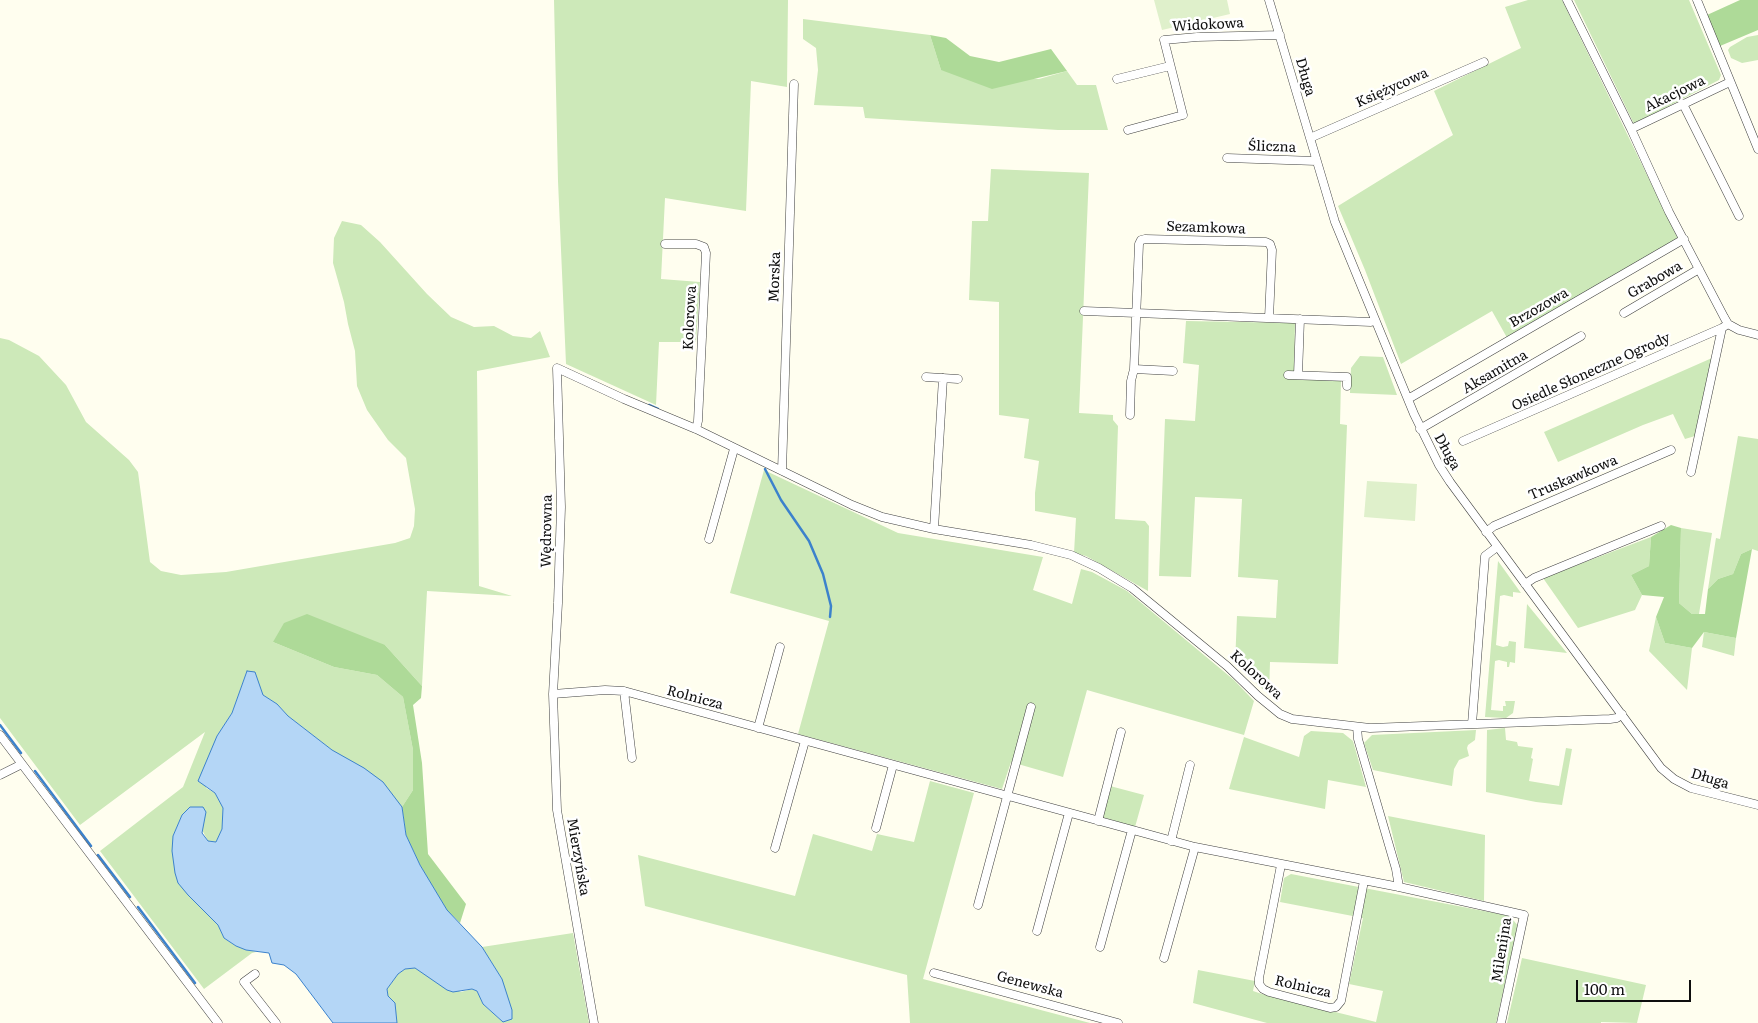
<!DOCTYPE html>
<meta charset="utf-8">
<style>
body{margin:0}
#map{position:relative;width:1758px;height:1023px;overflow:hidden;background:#fffeef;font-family:Literata,serif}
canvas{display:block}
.scale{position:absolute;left:1576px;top:980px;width:115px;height:22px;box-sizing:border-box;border:2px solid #0e0e0e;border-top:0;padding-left:6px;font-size:15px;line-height:18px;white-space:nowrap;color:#0e0e0e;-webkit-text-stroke:4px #fff;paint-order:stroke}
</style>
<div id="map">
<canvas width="1758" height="1023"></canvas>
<div class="scale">100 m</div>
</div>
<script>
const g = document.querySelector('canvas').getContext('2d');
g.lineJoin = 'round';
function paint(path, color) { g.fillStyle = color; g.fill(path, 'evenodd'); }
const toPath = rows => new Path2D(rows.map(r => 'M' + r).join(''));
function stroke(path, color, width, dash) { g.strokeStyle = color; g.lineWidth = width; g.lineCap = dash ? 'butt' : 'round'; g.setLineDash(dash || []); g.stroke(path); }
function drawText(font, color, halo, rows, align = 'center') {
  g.font = font + ' Literata,serif'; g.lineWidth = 5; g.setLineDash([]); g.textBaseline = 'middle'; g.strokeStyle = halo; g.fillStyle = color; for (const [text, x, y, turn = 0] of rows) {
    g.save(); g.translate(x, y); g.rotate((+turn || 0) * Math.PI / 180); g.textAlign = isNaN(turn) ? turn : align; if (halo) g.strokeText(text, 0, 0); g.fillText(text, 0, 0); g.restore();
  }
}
paint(toPath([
 [554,0,788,0,787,87,751,81,746,211,665,198,661,279,700,282,696,342,659,342,656,405,566,364,558,181],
 [1528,0,1562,0,1681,245,1510,343,1492,311,1401,364,1365,270,1338,206,1453,135,1434,91,1521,48,1505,7],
 [1574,0,1689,0,1721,75,1719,80,1634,124],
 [803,19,930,35,941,70,1039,79,1067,71,1077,85,1096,85,1108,130,1058,130,865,118,863,107,814,105,818,70,816,48,803,39],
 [1758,35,1758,60,1742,63,1731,58,1728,50,1730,47,1747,37],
 [991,169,1089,173,1079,413,1113,415,1113,420,1118,426,1115,519,1145,521,1149,526,1148,591,1086,556,1074,553,1076,518,1035,511,1035,493,1039,461,1024,458,1029,419,999,415,999,302,969,300,972,221,988,221],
 [342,221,361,225,380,242,427,294,451,317,474,327,494,326,513,336,531,338,540,331,550,357,477,371,479,586,512,596,427,591,422,686,385,645,273,642,334,667,377,675,403,697,413,750,413,790,402,807,389,812,332,750,288,716,277,704,263,695,247,671,232,713,217,736,206,788,215,793,223,808,222,829,216,842,208,841,190,807,182,815,173,836,188,895,218,925,224,938,236,946,256,952,252,953,204,989,100,851,183,787,205,732,80,825,0,718,0,338,9,340,39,356,66,385,86,422,129,460,138,472,150,562,161,571,181,575,226,572,395,543,410,538,414,526,415,509,406,458,388,440,367,410,357,386,355,351,348,324,344,302,333,263,334,238],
 [1186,321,1295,323,1294,378,1341,380,1340,424,1347,425,1338,664,1270,662,1269,695,1235,664,1237,616,1276,618,1278,580,1238,577,1242,499,1195,497,1191,577,1159,576,1165,419,1195,421,1199,365,1183,363],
 [1360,356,1383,357,1397,395,1350,393,1351,368],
 [1712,358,1695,436,1685,439,1673,414,1643,425,1558,462,1544,432],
 [1738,436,1758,439,1758,551,1752,549,1741,554,1733,574,1718,579,1708,589,1716,538,1720,539],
 [764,470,898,533,1043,557,1033,590,1072,604,1081,569,1092,572,1127,591,1234,680,1254,701,1244,735,1087,690,1063,777,1011,762,1002,789,798,734,829,621,730,593],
 [1681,528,1712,533,1699,614,1692,614,1679,603],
 [1651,537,1649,566,1631,575,1642,595,1635,610,1578,628,1543,578],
 [1498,561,1521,593,1513,592,1513,597,1504,595,1500,596,1496,645,1503,647,1508,646,1509,641,1516,642,1515,663,1510,662,1509,667,1507,667,1507,662,1499,660,1495,661,1491,710,1503,711,1503,706,1506,706,1505,701,1515,701,1513,713,1506,718,1485,717],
 [1527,604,1567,653,1524,648],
 [1656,617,1665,643,1692,648,1687,690,1649,651],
 [1704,632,1736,638,1734,656,1702,647],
 [1505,728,1506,740,1517,742,1518,746,1533,748,1531,758,1533,759,1529,781,1559,786,1566,748,1572,749,1562,805,1536,802,1486,792,1487,730],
 [1476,730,1475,740,1468,745,1467,748,1469,756,1459,760,1454,769,1452,786,1373,770,1364,743,1372,735],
 [1311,731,1343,733,1353,741,1366,787,1328,780,1325,809,1229,789,1244,737,1299,757,1304,736],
 [930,781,974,793,923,979,1090,1023,910,1023,907,975,645,906,638,855,795,896,813,834,872,851,877,834,914,842],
 [1110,786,1144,795,1135,827,1102,817],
 [1388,816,1485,835,1484,901,1404,882],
 [1291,874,1510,916,1518,926,1496,1023,1267,1023,1193,1003,1198,970,1255,981,1253,991,1262,994,1376,1022,1383,991,1349,984,1363,918,1280,902,1284,878],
 [573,933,589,1023,397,1023,395,1003,388,996,387,989,398,974,405,969,415,968,461,992,472,989,477,991,483,1004,503,1022,502,979,482,947],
 [1522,958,1646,985,1637,1023,1601,1022,1601,1023,1507,1023]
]), '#cde9b9');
paint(toPath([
 [1740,0,1758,0,1758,30,1720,46,1707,15],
 [930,35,946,38,970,56,999,62,1051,49,1067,71,992,89,941,70],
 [1671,525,1681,528,1679,603,1692,614,1705,614,1708,589,1718,579,1733,574,1741,554,1752,549,1736,638,1704,632,1692,648,1665,643,1656,617,1664,597,1642,595,1631,575,1649,566,1651,537],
 [307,614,385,645,422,686,421,698,413,705,422,763,428,854,466,904,460,923,447,910,438,896,420,865,406,835,402,807,413,790,413,750,403,697,377,675,334,667,273,642,284,623]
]), '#aeda98');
paint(toPath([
 [1154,0,1227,0,1230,14,1162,30],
 [1367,481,1417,484,1415,521,1364,517]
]), '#dff0cb');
const water = toPath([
 [247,671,255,672,263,695,277,704,288,716,332,750,364,768,383,782,402,807,406,835,420,865,447,910,482,947,502,979,512,1010,512,1019,503,1022,483,1004,477,991,472,989,453,992,447,990,415,968,405,969,398,974,387,989,388,996,395,1003,397,1023,333,1023,296,974,284,965,272,963,269,953,246,950,236,946,224,938,218,925,188,895,178,883,175,873,172,851,173,836,182,815,190,807,203,807,206,812,202,833,208,841,216,842,222,829,223,808,215,793,198,781,217,736,232,713,247,671]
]);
paint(water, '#b4d6f6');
stroke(water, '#3c82cc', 1);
stroke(toPath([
 [649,405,658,409],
 [765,469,781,500,809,541,823,574,831,606,830,617],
 [0,725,21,753],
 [35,771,91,846],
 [98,855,130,897],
 [138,907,195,983]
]), '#3c82cc', 2.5);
const minor = toPath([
 [1269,0,1335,222,1414,414,1439,465,1450,482,1661,768,1674,779,1691,788,1758,805],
 [1567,0,1631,129,1669,212,1724,317,1728,324,1739,330,1758,335],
 [1697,0,1758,149],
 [1117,79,1170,66],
 [1683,104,1739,216],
 [1631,129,1730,82],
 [1128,130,1183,115,1164,40,1197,37,1280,35],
 [1310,138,1484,62],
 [1227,158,1316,161],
 [665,244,696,244,704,247,706,253,698,421,696,429],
 [1084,311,1371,322,1375,320],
 [1624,313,1699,269],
 [1134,369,1173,371],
 [1288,375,1347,377,1347,386],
 [1298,375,1300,319],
 [926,377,958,379],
 [1408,399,1684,239],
 [1130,415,1131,381,1134,369,1139,244,1141,240,1145,239,1266,242,1270,244,1272,250,1269,318],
 [1420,429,1581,336],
 [1463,441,1722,328,1728,324],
 [782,471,794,84],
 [1691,472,1722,328],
 [934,529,943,378],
 [1486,532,1494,526,1671,450],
 [709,539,734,449],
 [1525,584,1534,578,1661,526],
 [624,691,632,758],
 [553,694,605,690,624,691,1195,847,1399,887,1524,915,1501,1023],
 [1472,724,1485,556,1497,547],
 [1357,727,1358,739,1396,869,1399,887],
 [758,728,780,647],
 [0,735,218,1023],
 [0,775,22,764],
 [1098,821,1121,732],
 [876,828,893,765],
 [1171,841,1190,765],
 [775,848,805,741],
 [1281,865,1259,978,1259,984,1263,989,1269,992,1330,1008,1336,1007,1341,1001,1364,881],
 [978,905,1031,707],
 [1037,931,1069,813],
 [1100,947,1132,830],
 [1164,958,1195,847],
 [934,973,1118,1023],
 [255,974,244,982,276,1023],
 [594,1023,557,810,553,694,558,603,561,507,557,368,624,399,696,429,852,505,882,517,934,529,1031,545,1071,555,1099,568,1132,588,1227,666,1258,696,1280,714,1292,719,1370,728,1610,719,1617,718,1622,714]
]);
stroke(minor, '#414141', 9);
stroke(minor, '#fff', 8);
drawText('14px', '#0e0e0e', '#fff', [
 ["Widokowa",1208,25,-3],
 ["Długa",1305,77,74],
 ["Księżycowa",1392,88,-24],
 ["Akacjowa",1675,94,-26],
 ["Śliczna",1272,147,2],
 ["Sezamkowa",1206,228,2],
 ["Morska",775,277,-88],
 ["Grabowa",1655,280,-30],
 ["Brzozowa",1539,308,-30],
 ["Kolorowa",690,318,-87],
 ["Aksamitna",1495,372,-30],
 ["Osiedle Słoneczne Ogrody",1591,372,-24],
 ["Długa",1447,452,61],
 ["Truskawkowa",1573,478,-23],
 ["Wędrowna",547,531,-89],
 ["Kolorowa",1256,675,42],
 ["Rolnicza",695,698,15],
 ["Długa",1710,779,17],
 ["Mierzyńska",578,857,80],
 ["Milenijna",1502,950,-81],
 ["Genewska",1030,985,15],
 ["Rolnicza",1303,987,13]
]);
</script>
